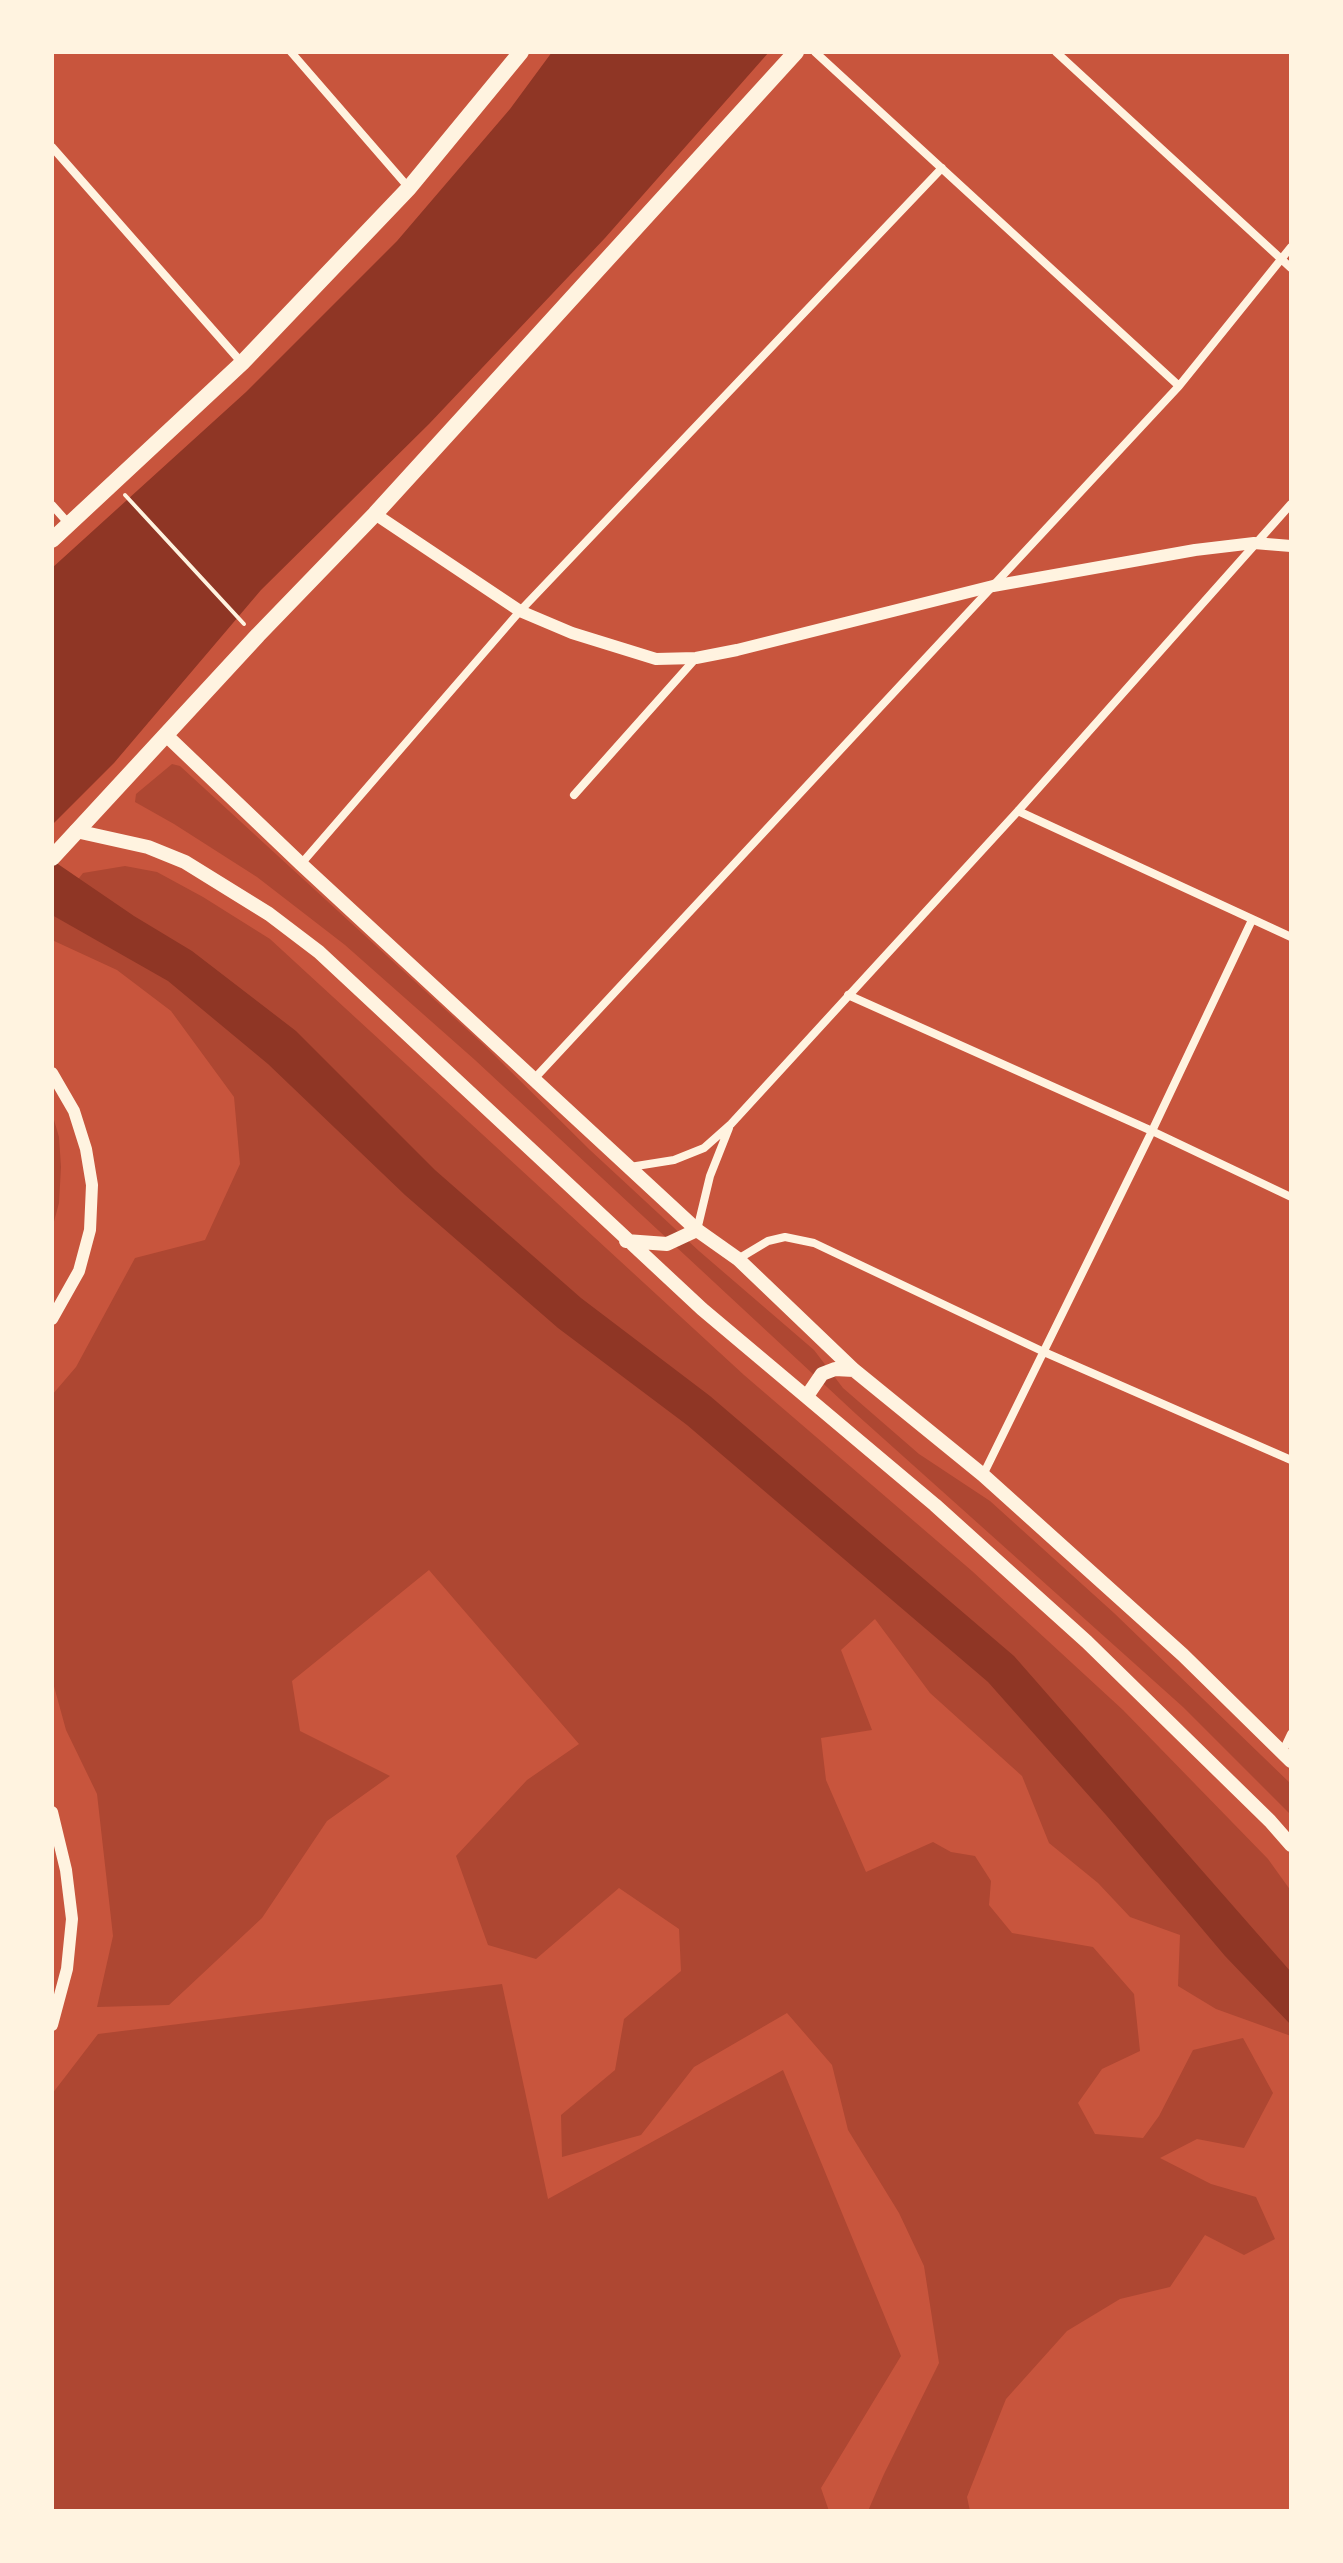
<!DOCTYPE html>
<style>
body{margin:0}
#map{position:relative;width:1343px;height:2563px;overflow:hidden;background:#c8553d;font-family:"Crimson Pro",serif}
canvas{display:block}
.frame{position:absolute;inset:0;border:54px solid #fff3e0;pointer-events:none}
</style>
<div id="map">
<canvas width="1343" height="2563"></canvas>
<div class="frame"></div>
</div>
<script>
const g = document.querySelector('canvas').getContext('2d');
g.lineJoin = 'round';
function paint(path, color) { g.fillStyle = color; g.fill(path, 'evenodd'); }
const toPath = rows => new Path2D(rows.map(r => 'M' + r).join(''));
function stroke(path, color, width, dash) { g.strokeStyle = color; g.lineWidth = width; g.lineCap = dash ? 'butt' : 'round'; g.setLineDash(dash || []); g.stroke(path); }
paint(toPath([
 [172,764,180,766,484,1045,590,1150,699,1251,814,1350,843,1388,919,1454,990,1501,1114,1613,1291,1784,1291,1815,1183,1707,856,1414,475,1060,345,945,257,877,174,824,135,802,136,794],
 [125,866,157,872,203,897,270,939,744,1375,972,1571,1123,1710,1268,1859,1291,1891,1291,2036,1216,2009,1178,1986,1180,1935,1130,1917,1098,1883,1049,1843,1022,1776,930,1693,875,1619,841,1650,872,1730,821,1738,826,1780,866,1872,933,1842,951,1852,975,1856,991,1881,989,1905,1012,1933,1093,1947,1134,1994,1140,2051,1102,2069,1078,2103,1095,2134,1143,2138,1159,2116,1193,2050,1243,2038,1273,2093,1244,2148,1197,2139,1160,2158,1211,2184,1256,2197,1275,2239,1244,2255,1205,2235,1170,2287,1120,2299,1067,2331,1006,2399,967,2497,970,2511,868,2511,884,2474,939,2363,924,2266,899,2213,848,2130,832,2065,787,2013,694,2067,641,2135,562,2157,561,2115,615,2070,624,2019,681,1971,679,1929,619,1888,536,1959,488,1945,456,1856,527,1780,579,1744,429,1570,292,1681,300,1731,390,1776,327,1821,262,1918,169,2005,97,2007,113,1936,97,1794,66,1730,52,1679,52,1395,76,1367,135,1258,205,1240,240,1164,234,1097,171,1011,117,970,52,940,52,913,83,873],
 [52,1113,59,1137,61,1167,59,1203,52,1229],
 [502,1984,548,2199,783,2070,901,2356,821,2488,829,2511,52,2511,52,2094,98,2034]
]), '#ae4732');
paint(toPath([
 [552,52,769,52,605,238,429,424,261,590,114,763,52,825,52,568,246,392,397,241,510,109],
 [52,860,134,916,192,951,296,1031,435,1170,581,1298,710,1396,1014,1656,1291,1972,1291,2025,1225,1956,1106,1815,988,1682,687,1425,558,1328,405,1195,268,1064,168,981,52,915]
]), '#8f3625');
stroke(toPath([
 [125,495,244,624]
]), '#fff3e0', 4);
stroke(toPath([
 [291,52,409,188],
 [815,52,1179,386],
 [1056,52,1291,268],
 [52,147,242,363],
 [52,505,69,524],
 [574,795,696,658],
 [1018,811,1291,937],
 [301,864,520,611,942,168],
 [848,995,1152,1131,1291,1197],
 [534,1079,1179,386,1291,247],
 [630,1167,674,1160,704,1148,731,1124,1018,811,1291,504],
 [697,1230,710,1176,729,1128],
 [738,1259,768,1241,785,1237,814,1243,1044,1352,1291,1460],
 [983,1475,1152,1131,1252,920],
 [1282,1753,1291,1734]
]), '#fff3e0', 8);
stroke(toPath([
 [375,514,520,611,572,633,656,659,696,658,737,650,993,586,1195,550,1254,543,1291,546],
 [52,1073,74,1111,86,1149,92,1185,90,1230,79,1271,52,1319],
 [52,1812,66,1870,72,1919,67,1969,52,2025]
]), '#fff3e0', 12);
stroke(toPath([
 [166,735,301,864,697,1230,738,1259,854,1370,983,1475,1183,1655,1291,1761],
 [76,831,148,847,185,862,269,914,319,952,702,1309,935,1505,1087,1642,1270,1821,1291,1845],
 [626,1241,667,1244,697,1230],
 [807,1396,822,1374,835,1369,854,1370]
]), '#fff3e0', 14);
stroke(toPath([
 [52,540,242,363,409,188,521,52],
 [52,858,258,635,375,514,796,52]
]), '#fff3e0', 16);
</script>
